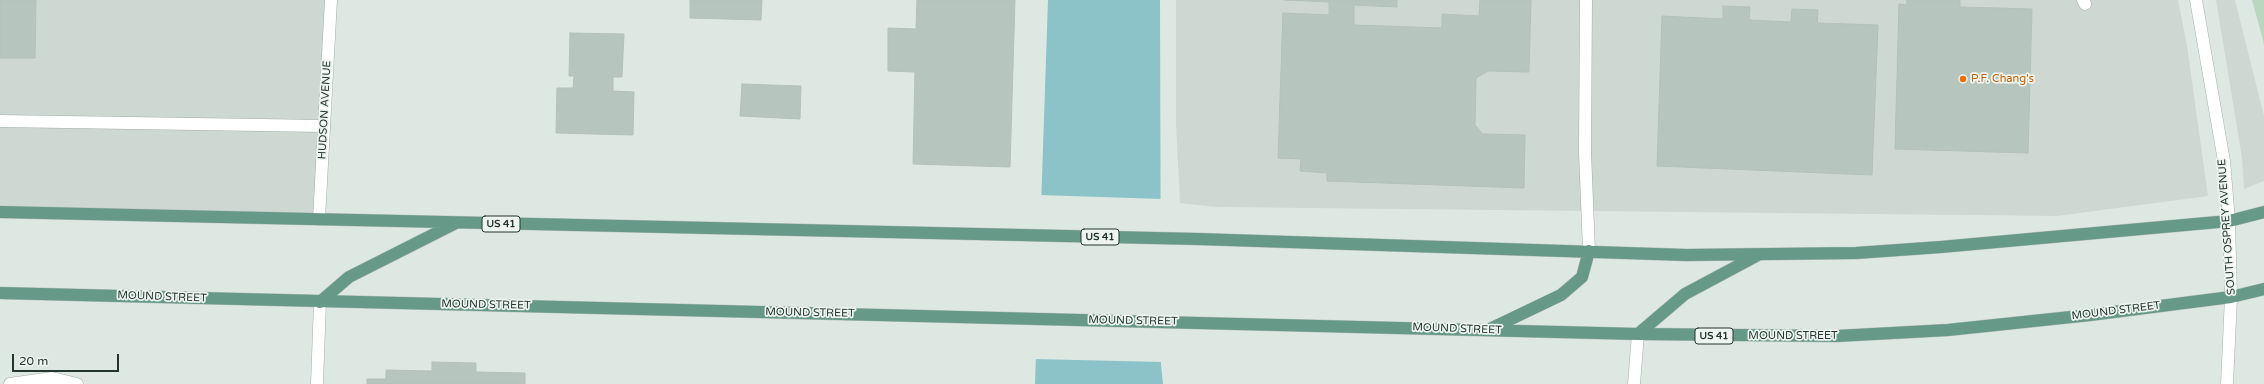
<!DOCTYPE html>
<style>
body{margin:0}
#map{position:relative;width:2264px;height:384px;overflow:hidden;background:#dee8e3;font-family:"Varela Round",sans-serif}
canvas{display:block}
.scale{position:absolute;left:12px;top:354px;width:107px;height:18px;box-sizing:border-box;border:2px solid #22362f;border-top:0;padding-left:5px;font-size:12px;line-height:14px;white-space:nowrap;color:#22362f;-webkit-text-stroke:3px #eef5f1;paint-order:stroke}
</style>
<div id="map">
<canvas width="2264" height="384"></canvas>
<div class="scale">20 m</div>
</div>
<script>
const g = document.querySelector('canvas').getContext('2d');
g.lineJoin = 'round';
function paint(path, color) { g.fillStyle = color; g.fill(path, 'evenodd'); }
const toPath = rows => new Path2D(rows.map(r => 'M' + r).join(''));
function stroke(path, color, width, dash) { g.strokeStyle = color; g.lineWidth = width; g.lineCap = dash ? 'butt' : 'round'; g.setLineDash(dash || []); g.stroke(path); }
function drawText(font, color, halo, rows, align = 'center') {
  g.font = font + ' "Varela Round",sans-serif'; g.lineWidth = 3.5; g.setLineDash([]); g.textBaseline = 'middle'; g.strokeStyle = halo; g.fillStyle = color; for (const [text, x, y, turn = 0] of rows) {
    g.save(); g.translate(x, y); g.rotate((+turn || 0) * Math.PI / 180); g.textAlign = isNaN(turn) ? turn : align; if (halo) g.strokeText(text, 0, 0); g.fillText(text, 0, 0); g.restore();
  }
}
paint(toPath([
 [0,0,331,0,319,219,0,212],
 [1176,0,2178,0,2187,46,2208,196,2057,216,1216,207,1180,203,1176,124],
 [2216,0,2235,0,2264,116,2264,181,2244,189,2242,158]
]), '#cdd8d2');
paint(toPath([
 [2252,0,2264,0,2264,46,2263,40]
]), '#b9d7bf');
paint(toPath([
 [1048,0,1160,0,1161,364,1163,384,1035,384]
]), '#8bc3c8');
paint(toPath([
 [1039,195,1162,199,1163,362,1034,359]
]), '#dee8e3');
const building = toPath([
 [0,0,36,0,35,58,0,58,0,0],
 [690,0,762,0,761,20,690,18,690,0],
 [917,0,1015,0,1010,167,913,164,915,72,888,71,888,28,916,29,917,0],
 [1285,0,1397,0,1397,7,1354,5,1354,25,1442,28,1442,14,1479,16,1480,0,1531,0,1529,72,1488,71,1476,78,1475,125,1483,134,1525,135,1524,188,1327,181,1327,173,1300,171,1301,159,1278,158,1283,13,1329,15,1329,2,1285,0],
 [1907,0,1960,0,1960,7,2032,9,2028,153,1895,149,1899,4,1907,5,1907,0],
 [1723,6,1750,7,1749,20,1791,22,1792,9,1818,10,1817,23,1878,25,1872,175,1657,166,1662,16,1723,19,1723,6],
 [570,33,624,34,622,77,613,77,613,91,634,92,633,135,556,133,557,88,573,88,574,76,569,76,570,33],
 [742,84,801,86,800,119,740,116,742,84],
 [432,362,476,363,476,372,525,373,525,384,367,384,367,379,386,379,386,370,432,371,432,362]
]);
paint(building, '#b7c5bf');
stroke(building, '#b2c1b9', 1);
const lane = toPath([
 [1586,0,1585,152,1589,251],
 [2083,0,2085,4],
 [0,121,324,126],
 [10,384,52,378,77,384],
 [1634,384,1638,334]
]);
const street = toPath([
 [319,219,331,0],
 [317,384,320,302]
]);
const secondary = toPath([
 [2196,0,2224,161,2229,221,2231,297,2227,384]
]);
const primary = toPath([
 [0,212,1198,239,1686,255,1856,253,1941,247,2229,221,2264,212],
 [0,293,1638,334,1837,336,1948,330,2090,315,2231,297,2264,289],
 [320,302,349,277,454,224],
 [1490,329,1561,295,1582,277,1589,251],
 [1638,334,1685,294,1758,255]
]);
stroke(lane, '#a2afa9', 13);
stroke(street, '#a2afa9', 13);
stroke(secondary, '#9fb3aa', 13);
stroke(primary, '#bdc3c1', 13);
stroke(lane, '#fff', 12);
stroke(street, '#fff', 12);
stroke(secondary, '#fff', 12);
stroke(primary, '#679989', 12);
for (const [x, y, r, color] of [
 [1963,79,4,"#e8710a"]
]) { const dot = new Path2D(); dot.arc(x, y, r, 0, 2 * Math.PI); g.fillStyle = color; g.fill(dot); stroke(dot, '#eef5f1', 1.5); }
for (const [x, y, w] of [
 [501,224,38],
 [1100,237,38],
 [1714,336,38]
]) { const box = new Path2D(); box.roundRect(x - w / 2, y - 8, w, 16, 3); g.fillStyle = '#eef5f1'; g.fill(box); stroke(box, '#22362f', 1); }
drawText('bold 10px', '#22362f', null, [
 ["US 41",501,224],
 ["US 41",1100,237],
 ["US 41",1714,336]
]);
drawText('11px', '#c56008', '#eef5f1', [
 ["P.F. Chang's",1971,79]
], 'left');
drawText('11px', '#22362f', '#eef5f1', [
 ["HUDSON AVENUE",325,110,-87],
 ["SOUTH OSPREY AVENUE",2227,227,-94],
 ["MOUND STREET",162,297,2],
 ["MOUND STREET",486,305,1],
 ["MOUND STREET",2116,311,-7],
 ["MOUND STREET",810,313,1],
 ["MOUND STREET",1133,321,1],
 ["MOUND STREET",1457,329,2],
 ["MOUND STREET",1793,336]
]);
</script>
